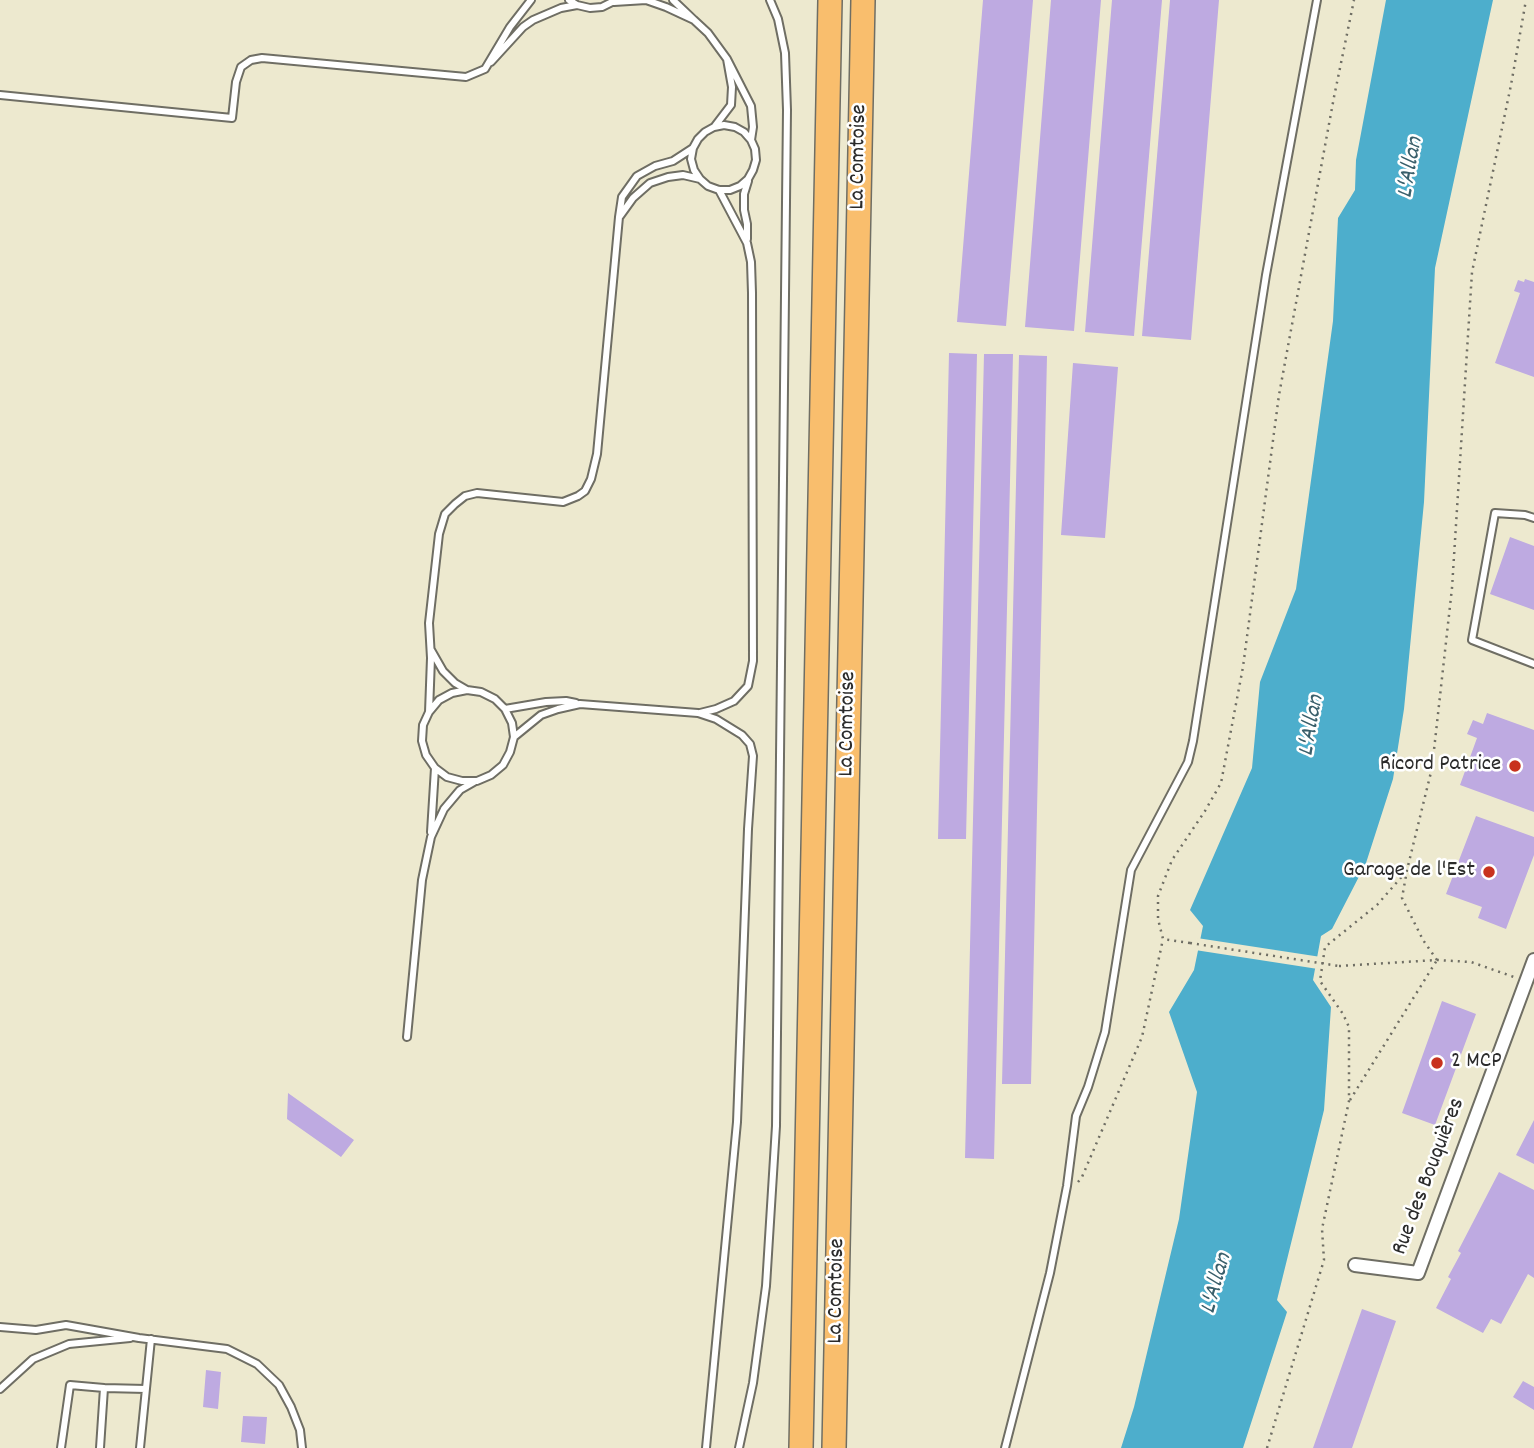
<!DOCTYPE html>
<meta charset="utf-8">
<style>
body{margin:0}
canvas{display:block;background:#ede9cf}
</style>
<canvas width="1534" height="1448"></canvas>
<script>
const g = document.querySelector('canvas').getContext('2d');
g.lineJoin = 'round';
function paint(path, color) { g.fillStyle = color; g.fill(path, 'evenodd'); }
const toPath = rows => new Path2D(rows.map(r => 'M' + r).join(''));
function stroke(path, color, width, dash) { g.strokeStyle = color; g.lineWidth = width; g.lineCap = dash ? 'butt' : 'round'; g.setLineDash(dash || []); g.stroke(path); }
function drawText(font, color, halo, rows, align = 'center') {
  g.font = font + ' Dekko,sans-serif'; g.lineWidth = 5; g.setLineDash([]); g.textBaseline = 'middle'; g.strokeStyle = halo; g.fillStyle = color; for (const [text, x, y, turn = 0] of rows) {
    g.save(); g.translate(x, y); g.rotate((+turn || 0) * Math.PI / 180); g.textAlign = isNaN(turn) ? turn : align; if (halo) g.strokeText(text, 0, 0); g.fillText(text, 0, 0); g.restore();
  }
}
paint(toPath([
 [1386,0,1493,0,1435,268,1424,502,1404,709,1393,779,1366,863,1332,929,1321,936,1313,980,1331,1007,1324,1110,1277,1300,1287,1312,1243,1448,1121,1448,1134,1407,1179,1219,1197,1092,1169,1012,1194,970,1203,926,1190,910,1252,768,1260,682,1296,589,1333,321,1338,218,1355,190,1356,160]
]), '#4daecc');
paint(toPath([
 [1197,938,1321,957,1318,969,1195,950]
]), '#ede9cf');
paint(toPath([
 [983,0,1033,0,1006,326,957,322],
 [1051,0,1101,0,1074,331,1025,327],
 [1112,0,1162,0,1134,336,1085,332],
 [1170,0,1219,0,1191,340,1142,336],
 [1525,279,1534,282,1534,377,1495,363,1520,293,1514,291,1518,280,1524,282],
 [949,353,977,354,966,839,938,839],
 [984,354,1013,354,994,1159,965,1158],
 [1019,355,1047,356,1031,1084,1002,1084],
 [1073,363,1118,367,1105,538,1061,535],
 [1510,537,1534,546,1534,610,1490,594],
 [1487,713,1534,730,1534,812,1460,785,1477,738,1467,734,1473,720,1483,724],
 [1476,816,1534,837,1534,855,1506,929,1478,918,1482,907,1446,894],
 [1442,1001,1476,1014,1435,1125,1402,1113],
 [288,1093,354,1140,341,1157,287,1119],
 [1534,1120,1534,1164,1516,1155],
 [1499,1172,1534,1190,1534,1278,1528,1274,1501,1324,1491,1319,1483,1333,1436,1308,1451,1279,1448,1277,1461,1253,1458,1251],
 [1362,1309,1396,1321,1352,1448,1313,1448],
 [206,1370,221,1372,218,1409,203,1407],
 [1523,1381,1534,1387,1534,1410,1513,1397],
 [243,1416,267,1417,265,1444,241,1442]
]), '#beaae1');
const service = toPath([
 [569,0,577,5,590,8,602,7,616,0],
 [614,2,646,0,666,7,694,20,673,0],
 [694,20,708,33,727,59,732,87,731,105,715,126],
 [727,59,751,106,753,127,751,140,755,149,756,160,753,170,748,179,740,186,730,190,719,190,708,186,700,179,694,170,691,159,693,148,698,139,705,132,714,127,724,125,735,127,744,132,751,140],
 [491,62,523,27,533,20,561,8,577,5],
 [0,95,232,118,236,82,241,67,251,60,262,58,466,77,485,69,510,27,531,0],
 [620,216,633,198,650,183,668,177,683,175,700,179],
 [747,239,747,224,744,210,744,194,748,181],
 [1534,518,1525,515,1495,513,1472,640,1534,664],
 [431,650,443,671,455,683,467,690,481,692,495,699,505,709,512,723,514,737,510,752,503,765,491,775,477,781,462,781,447,777,435,768,426,755,422,741,423,725,429,712,439,700,452,693,467,690],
 [505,709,546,702,566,701,576,703],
 [429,712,431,658,429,623,439,534,445,514,455,504,465,496,477,493,563,502,578,496,585,491,591,479,597,454,619,217,622,197,637,176,655,166,673,161,693,148],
 [700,713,716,709,734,701,748,686,753,661,752,293,751,262,747,243,719,190],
 [514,737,541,715,558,709,580,704,698,713,716,719,742,735,750,744,753,756,748,829,737,1122,706,1448],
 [431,832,435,768],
 [407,1037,422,880,431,837,444,809,460,790,474,782],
 [0,1327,36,1330,66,1325,139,1338,227,1349,257,1364,279,1385,291,1407,300,1430,302,1448],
 [0,1389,33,1359,69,1344,130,1338],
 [61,1448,70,1385,104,1388],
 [100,1448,104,1388,146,1389],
 [140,1448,151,1339],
 [739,1448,753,1383,766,1286,776,1126,787,110,785,53,778,19,770,0],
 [1005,1448,1050,1273,1067,1186,1076,1116,1088,1087,1105,1032,1131,870,1188,762,1193,741,1266,275,1317,0]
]);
const minor = toPath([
 [1355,1265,1418,1273,1534,960]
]);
const motorway = toPath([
 [801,1448,830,0],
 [834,1448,863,0]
]);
stroke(service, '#6f6e64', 10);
stroke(minor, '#6f6e64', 16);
stroke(motorway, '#6f6e64', 26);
stroke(toPath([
 [1190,943,1163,939,1158,919,1158,896,1172,860,1205,811,1221,783,1243,667,1279,395,1334,97,1354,0],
 [1437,960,1423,940,1402,898,1407,870,1432,768,1452,588,1472,272,1511,85,1526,0],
 [1339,966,1437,960,1471,962,1514,977],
 [1350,1100,1437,960],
 [1078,1182,1082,1177,1142,1037,1163,939],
 [1267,1448,1324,1260,1322,1229,1349,1101,1349,1027,1343,1014,1320,981,1325,947,1377,905,1405,873]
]), '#6f6e64', 2.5, [2, 5]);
stroke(service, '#fff', 6);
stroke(minor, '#fff', 12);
stroke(motorway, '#f9be6d', 23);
stroke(toPath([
 [1190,943,1339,966]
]), '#6f6e64', 2.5, [2, 5]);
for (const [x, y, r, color] of [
 [1515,766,7,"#c8321e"],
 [1489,872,7,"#c8321e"],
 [1437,1063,7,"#c8321e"]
]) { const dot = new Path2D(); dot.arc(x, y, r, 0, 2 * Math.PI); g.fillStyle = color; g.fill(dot); stroke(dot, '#fff', 2.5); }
drawText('23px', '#2b2b2b', '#fff', [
 ["La Comtoise",860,157,-89],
 ["La Comtoise",849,724,-89],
 ["Rue des Bouquières",1430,1177,-69],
 ["La Comtoise",838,1291,-89]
]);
drawText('23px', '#2b2b2b', '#fff', [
 ["Ricord Patrice",1501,766],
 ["Garage de l'Est",1475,872],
 ["2 MCP",1451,1063,"left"]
], 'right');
drawText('italic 24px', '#395f6b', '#fff', [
 ["L'Allan",1412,168,-80],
 ["L'Allan",1313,726,-80],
 ["L'Allan",1218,1284,-74]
]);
</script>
